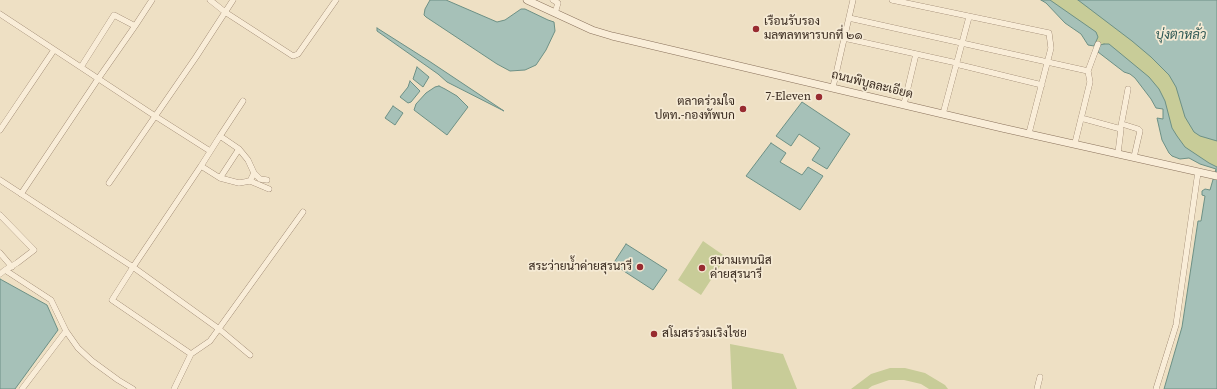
<!DOCTYPE html>
<meta charset="utf-8">
<style>
body{margin:0}
canvas{display:block;background:#eee0c4}
</style>
<canvas width="1217" height="389"></canvas>
<script>
const g = document.querySelector('canvas').getContext('2d');
g.lineJoin = 'round';
function paint(path, color) { g.fillStyle = color; g.fill(path, 'evenodd'); }
const toPath = rows => new Path2D(rows.map(r => 'M' + r).join(''));
function stroke(path, color, width, dash) { g.strokeStyle = color; g.lineWidth = width; g.lineCap = dash ? 'butt' : 'round'; g.setLineDash(dash || []); g.stroke(path); }
function drawText(font, color, halo, rows, align = 'center') {
  g.font = font + ' "Source Serif 4",Sarabun,serif'; g.lineWidth = 3.5; g.setLineDash([]); g.textBaseline = 'middle'; g.strokeStyle = halo; g.fillStyle = color; for (const [text, x, y, turn = 0] of rows) {
    g.save(); g.translate(x, y); g.rotate((+turn || 0) * Math.PI / 180); g.textAlign = isNaN(turn) ? turn : align; if (halo) g.strokeText(text, 0, 0); g.fillText(text, 0, 0); g.restore();
  }
}
paint(toPath([
 [1046,0,1217,0,1217,168,1185,148,1176,138,1158,92,1094,43],
 [703,241,726,257,701,295,678,280],
 [730,344,783,354,797,389,732,389],
 [890,368,905,368,925,373,945,385,948,389,929,389,921,384,904,380,889,380,872,386,868,389,851,389,871,374]
]), '#c8cc98');
const water = toPath([
 [430,0,446,0,497,22,505,20,521,9,525,9,548,20,554,22,555,31,546,50,536,65,525,70,510,71,497,64,426,17,424,15,425,9,430,0],
 [1041,0,1050,0,1096,32,1098,37,1094,46,1088,45,1081,34,1065,23,1046,3,1041,0],
 [1078,0,1217,0,1217,141,1200,136,1194,132,1185,117,1176,87,1169,75,1151,57,1132,41,1078,0],
 [377,28,429,61,504,111,447,82,438,74,377,31,377,28],
 [1104,44,1109,44,1149,77,1159,89,1165,101,1172,128,1177,136,1185,147,1209,163,1217,167,1217,389,1164,389,1182,327,1198,221,1201,221,1205,196,1202,195,1202,191,1205,189,1210,190,1216,169,1200,164,1189,158,1180,159,1172,156,1169,153,1162,140,1157,118,1163,119,1163,109,1156,108,1151,99,1135,78,1130,74,1124,72,1098,52,1100,45,1104,44],
 [417,67,429,77,423,87,413,79,417,67],
 [410,81,420,91,411,102,408,103,400,97,408,87,410,81],
 [439,86,445,89,457,96,468,107,447,135,414,110,416,104,426,93,435,87,439,86],
 [802,102,850,134,827,169,812,160,820,148,799,134,791,146,776,136,802,102],
 [393,106,403,113,395,125,385,118,393,106],
 [771,143,786,153,780,162,802,175,808,167,823,176,800,210,746,176,771,143],
 [626,244,667,270,653,290,613,264,626,244],
 [0,279,47,305,58,330,15,389,0,389,0,279]
]);
paint(water, '#a6c1b8');
stroke(water, '#6d9085', 1);
const minor = toPath([
 [210,0,225,12,293,56,298,54,336,0],
 [553,0,558,3,555,13],
 [892,0,1049,33,1051,48,1029,133],
 [0,14,155,116,210,151],
 [849,18,1088,71],
 [844,38,957,63],
 [956,64,1042,85],
 [81,67,114,15,135,26,152,0],
 [833,87,853,0],
 [904,104,916,54],
 [943,114,969,17],
 [1081,118,1121,129,1118,153],
 [1122,124,1138,129,1140,131,1134,157],
 [1121,126,1128,89],
 [0,130,54,50],
 [220,136,243,101],
 [1075,143,1090,82,1088,71,1098,44],
 [201,166,220,136,239,149,248,160,254,173,250,181,239,183,220,178,201,166,133,267,219,329,250,355],
 [254,173,260,179,267,180],
 [220,178,239,149],
 [0,180,133,267,112,300,191,354],
 [250,181,269,189],
 [109,183,196,57,233,0],
 [21,194,98,79,135,26],
 [0,215,34,250,17,263,5,270],
 [0,253,12,267],
 [0,274,5,270,51,300,66,331,22,389],
 [66,331,78,348,92,361,118,380,133,389],
 [174,389,191,354,210,341,303,212],
 [1037,389,1040,377],
 [1156,389,1176,325,1198,172]
]);
const tertiary = toPath([
 [527,0,592,30,612,36,1002,128,1217,176]
]);
stroke(minor, '#89715b', 6);
stroke(tertiary, '#89715b', 8);
stroke(minor, '#f9edd8', 5.5);
stroke(tertiary, '#f9edd8', 7);
for (const [x, y, r, color] of [
 [756,29,4,"#982b30"],
 [819,97,4,"#982b30"],
 [743,109,4,"#982b30"],
 [640,267,4,"#982b30"],
 [702,268,4,"#982b30"],
 [654,334,4,"#982b30"]
]) { const dot = new Path2D(); dot.arc(x, y, r, 0, 2 * Math.PI); g.fillStyle = color; g.fill(dot); stroke(dot, '#f5ead4', 1.5); }
drawText('12px', '#392a1f', '#f5ead4', [
 ["เรือนรับรอง",764,22],
 ["มลฑลทหารบกที่ ๒๑",764,36],
 ["7-Eleven",811,97,"right"],
 ["ตลาดร่วมใจ",735,102,"right"],
 ["ปตท.-กองทัพบก",735,116,"right"],
 ["สนามเทนนิส",710,261],
 ["ค่ายสุรนารี",710,275],
 ["สระว่ายนํ้าค่ายสุรนารี",632,267,"right"],
 ["สโมสรร่วมเริงไชย",662,334]
], 'left');
drawText('12px', '#392a1f', '#f5ead4', [
 ["ถนนพิบูลละเอียด",872,85,14]
]);
drawText('italic 13px', '#2e5854', '#f5ead4', [
 ["บุ่งตาหลั่ว",1181,36]
]);
</script>
